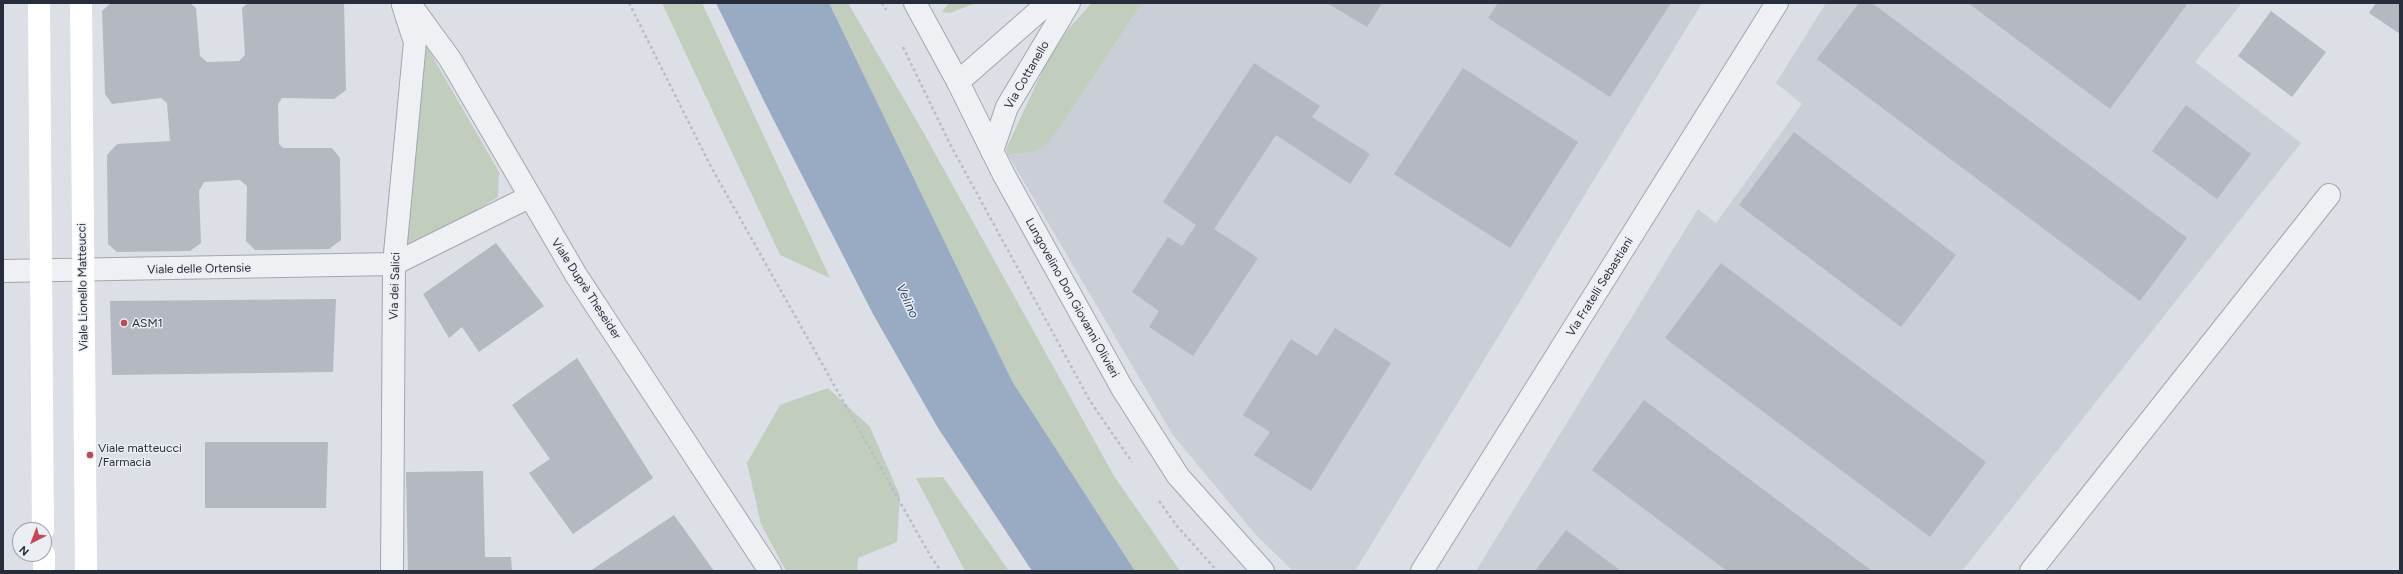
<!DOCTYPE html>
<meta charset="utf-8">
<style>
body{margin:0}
#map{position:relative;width:2403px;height:574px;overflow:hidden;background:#dcdfe5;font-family:Figtree,sans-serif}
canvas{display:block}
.frame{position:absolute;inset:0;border:4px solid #272d3a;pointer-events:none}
.north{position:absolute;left:12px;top:522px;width:40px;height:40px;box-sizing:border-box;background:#ebeef3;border:1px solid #9da1a9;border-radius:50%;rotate:222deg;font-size:11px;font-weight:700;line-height:16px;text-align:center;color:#272d3a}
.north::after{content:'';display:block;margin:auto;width:14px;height:18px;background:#c24953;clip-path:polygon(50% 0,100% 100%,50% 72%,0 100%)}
</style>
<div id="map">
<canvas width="2403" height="574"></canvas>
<div class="frame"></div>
<div class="north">N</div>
</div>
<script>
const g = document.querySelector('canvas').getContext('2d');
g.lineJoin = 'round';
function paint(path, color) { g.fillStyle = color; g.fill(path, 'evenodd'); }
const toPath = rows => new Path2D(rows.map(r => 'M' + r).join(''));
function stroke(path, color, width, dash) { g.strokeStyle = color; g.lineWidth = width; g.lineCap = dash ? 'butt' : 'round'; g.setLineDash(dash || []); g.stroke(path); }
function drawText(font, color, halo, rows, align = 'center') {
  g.font = font + ' Figtree,sans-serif'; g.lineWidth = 3; g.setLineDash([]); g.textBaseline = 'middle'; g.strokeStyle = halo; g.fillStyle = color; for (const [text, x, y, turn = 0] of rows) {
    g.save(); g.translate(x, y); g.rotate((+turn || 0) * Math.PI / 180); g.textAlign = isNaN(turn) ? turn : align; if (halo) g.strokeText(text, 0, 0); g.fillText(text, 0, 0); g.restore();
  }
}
paint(toPath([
 [1142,3,1702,3,1355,571,1293,571,1256,535,1173,435,1008,155,1034,152,1059,129],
 [1826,3,2242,3,2195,62,2301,143,1962,571,1476,571,1698,209,1716,223,1802,104,1776,83]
]), '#caced6');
paint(toPath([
 [662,3,702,3,830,278,780,255],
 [829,3,848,3,922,130,1114,476,1180,571,1135,571,1012,381],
 [949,3,976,3,950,13,942,12],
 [1092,3,1142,3,1059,129,1044,146,1034,152,1008,155,1006,149,1048,59,1069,28],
 [423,40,499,172,498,197,400,256],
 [828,388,870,427,900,496,897,542,858,558,857,571,786,571,761,524,747,463,780,405],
 [943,477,1009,571,965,571,916,478]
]), '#c1cebe');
paint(toPath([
 [716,3,829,3,1012,381,1135,571,1032,571,938,428,873,314,765,103]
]), '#99abc3');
paint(toPath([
 [111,3,190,3,196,8,200,56,207,62,239,61,245,55,242,8,248,3,344,3,346,90,334,99,282,98,278,104,279,144,283,148,332,148,340,158,341,240,329,249,255,250,246,241,247,186,240,180,204,182,199,191,201,243,190,251,117,252,108,244,107,155,117,144,170,141,167,103,161,98,112,104,105,94,102,11],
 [1327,3,1382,3,1367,27],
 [1498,3,1671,3,1610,97,1488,18],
 [1859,3,1872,3,2187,238,2140,301,1817,59],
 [1968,3,2188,3,2110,109],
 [2376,3,2400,3,2400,34,2369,13],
 [2271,11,2326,52,2292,97,2238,56],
 [1254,63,1320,106,1312,117,1370,154,1350,184,1276,135,1214,229,1258,258,1193,356,1149,327,1159,311,1132,292,1168,237,1182,246,1196,225,1163,202],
 [1463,68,1578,142,1510,248,1394,174],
 [2186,105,2251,154,2217,199,2152,151],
 [1794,132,1956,255,1901,327,1739,205],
 [496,243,544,306,479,352,462,327,449,338,423,294],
 [1721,263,1986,462,1930,537,1665,338],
 [336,299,333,372,112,375,110,301],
 [1335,328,1391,363,1311,491,1254,455,1270,432,1243,415,1291,339,1317,356],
 [577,358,653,478,573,534,529,473,550,459,512,405],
 [1644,400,1872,571,1727,571,1592,470],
 [205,442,328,442,326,508,205,508],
 [483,471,485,557,511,557,512,571,408,571,406,472],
 [674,515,714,571,590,571],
 [1566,530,1621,571,1535,571]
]), '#b4b8c1');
const minor = toPath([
 [409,3,450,59,576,275,770,571],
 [958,82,1048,3],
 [992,151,1007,107,1069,3],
 [3,271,394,264,529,197],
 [392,571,394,264,415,42,403,5],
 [1422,571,1777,3],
 [2031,571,2329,195]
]);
const tertiary = toPath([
 [915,3,958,82,1004,175,1122,388,1178,476,1263,571]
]);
stroke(minor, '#a2a6ae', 24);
stroke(tertiary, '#a2a6ae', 24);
stroke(toPath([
 [629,3,710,165,931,557,941,571],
 [882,3,886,10],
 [903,47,950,144,1090,401,1132,462],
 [1159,501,1177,526,1217,571]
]), '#babdc4', 2.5, [3, 3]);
stroke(minor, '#eef0f4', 22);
stroke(tertiary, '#eef0f4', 22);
stroke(toPath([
 [39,3,43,530],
 [81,3,86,571],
 [44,554,44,571]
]), '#fff', 22);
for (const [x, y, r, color] of [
 [124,323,4,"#c24953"],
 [90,455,4,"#c24953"]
]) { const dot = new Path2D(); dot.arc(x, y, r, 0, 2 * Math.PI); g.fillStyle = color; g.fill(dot); stroke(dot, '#ebeef3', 1.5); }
drawText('12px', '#272d3a', '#ebeef3', [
 ["Via Cottanello",1027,75,-60],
 ["Viale delle Ortensie",199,269,-1],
 ["Via dei Salici",395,286,-88],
 ["Viale Lionello Matteucci",83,287,-91],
 ["Via Fratelli Sebastiani",1600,287,-58],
 ["Viale Duprè Theseider",586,289,57],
 ["Lungovelino Don Giovanni Olivieri",1072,298,61]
]);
drawText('12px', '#272d3a', '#ebeef3', [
 ["ASM1",132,323],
 ["Viale matteucci",98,448],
 ["/Farmacia",98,462]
], 'left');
drawText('italic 13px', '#35496a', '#ebeef3', [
 ["Velino",907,301,65]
]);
</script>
